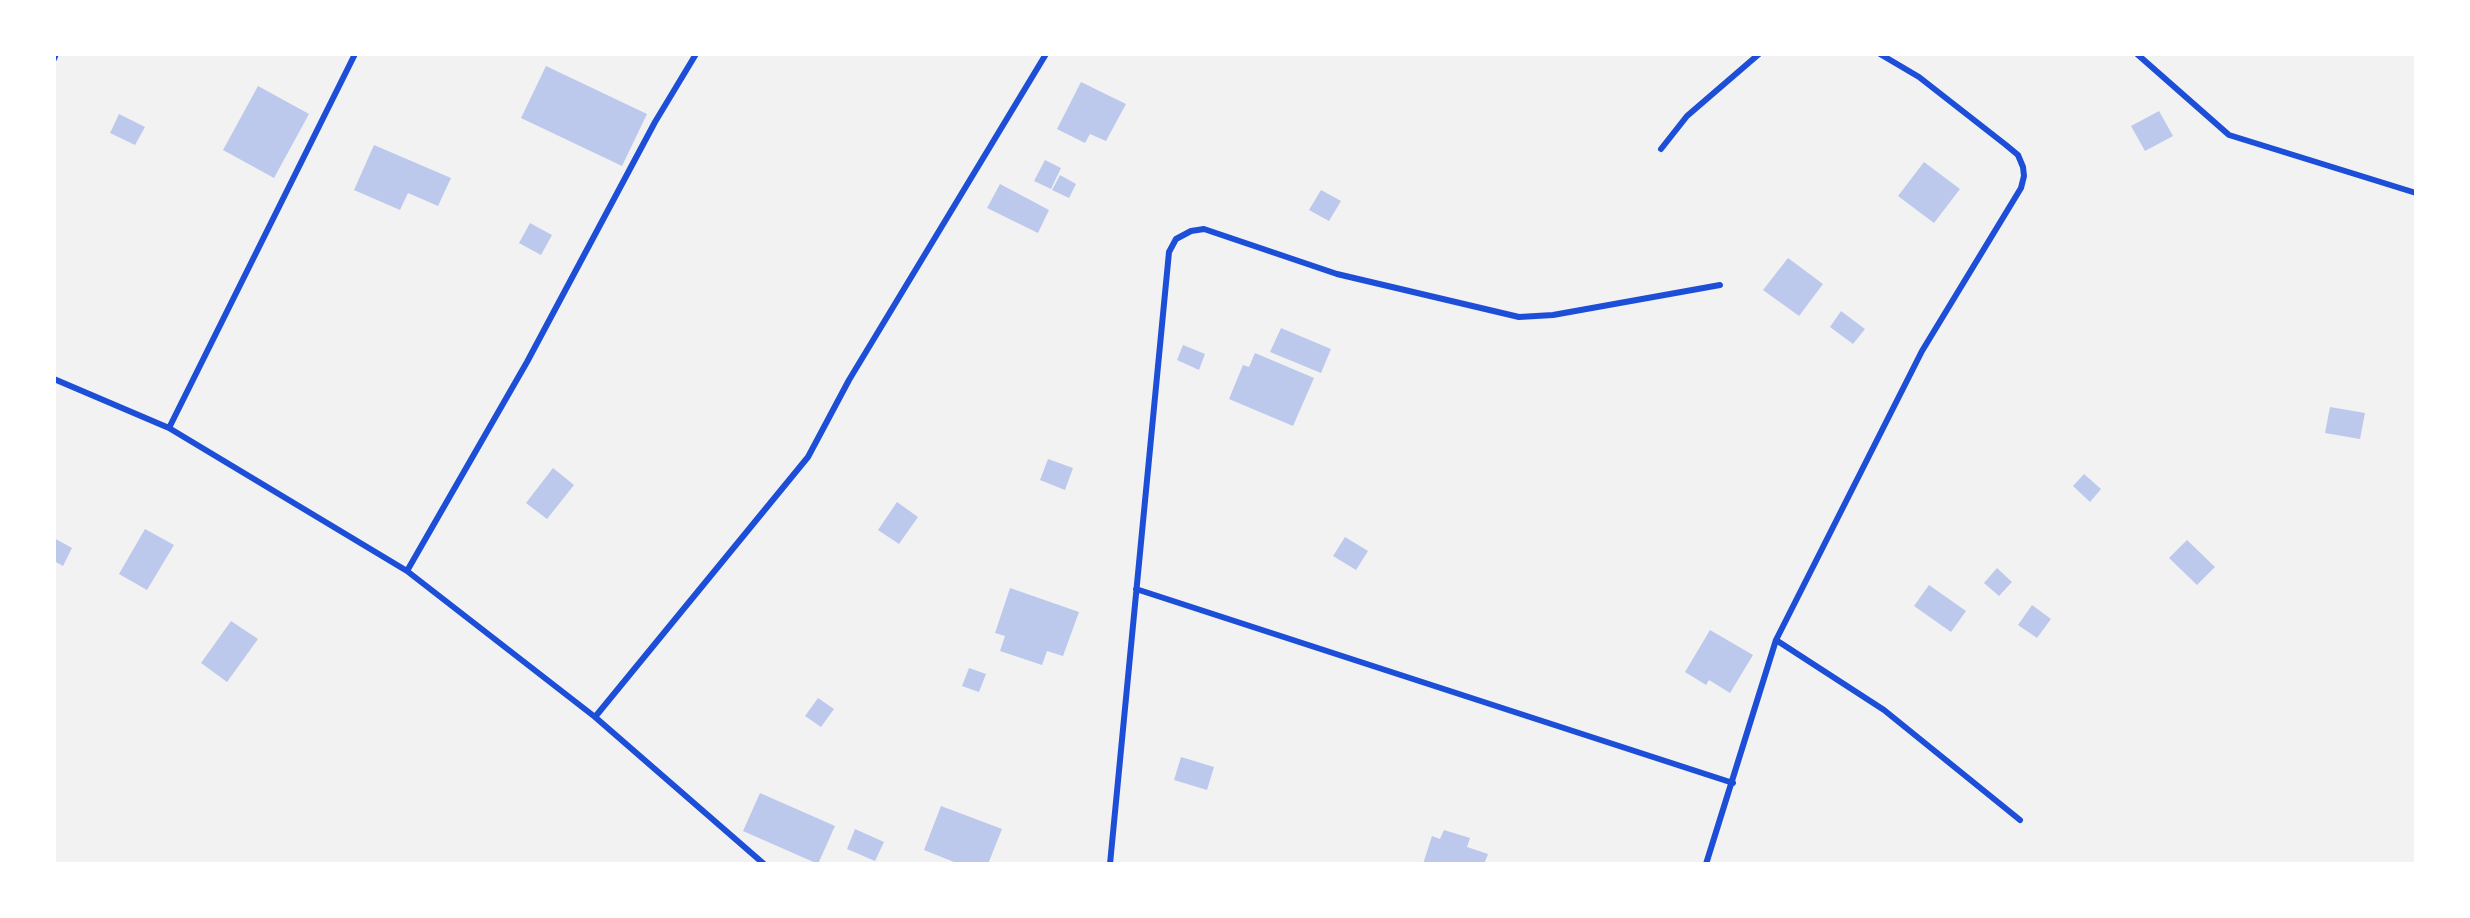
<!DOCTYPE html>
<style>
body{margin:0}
#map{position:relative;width:2470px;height:918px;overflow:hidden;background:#f2f2f2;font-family:"DejaVu Sans",sans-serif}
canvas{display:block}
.frame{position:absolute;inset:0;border:56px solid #fff;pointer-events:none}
</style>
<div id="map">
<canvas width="2470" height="918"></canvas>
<div class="frame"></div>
</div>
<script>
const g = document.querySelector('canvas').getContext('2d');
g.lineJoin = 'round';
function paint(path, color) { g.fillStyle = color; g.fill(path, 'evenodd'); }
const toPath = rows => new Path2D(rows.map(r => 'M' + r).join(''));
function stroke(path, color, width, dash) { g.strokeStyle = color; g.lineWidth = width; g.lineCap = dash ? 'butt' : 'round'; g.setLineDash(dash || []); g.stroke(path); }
paint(toPath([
 [546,66,647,114,622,166,521,118],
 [1081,82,1126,104,1106,141,1090,134,1085,143,1057,129],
 [258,86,309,114,274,178,223,150],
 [2159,111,2173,136,2145,151,2131,126],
 [119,114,145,127,135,145,110,133],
 [374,145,451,178,438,206,408,193,400,210,354,190],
 [1045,160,1061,168,1051,189,1034,181],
 [1924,162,1960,189,1934,223,1898,196],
 [1060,175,1076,184,1069,198,1052,190],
 [1000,184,1049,210,1038,233,987,208],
 [1321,190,1341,201,1329,221,1309,210],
 [530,223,552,235,541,255,519,243],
 [1788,258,1823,284,1799,316,1763,290],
 [1841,311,1865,329,1853,344,1830,327],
 [1281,328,1331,349,1321,373,1270,352],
 [1183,345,1205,354,1199,370,1177,360],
 [1255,353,1314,378,1293,426,1229,399,1243,365,1249,367],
 [2330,407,2365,413,2360,439,2325,433],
 [1048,459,1073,468,1065,490,1040,480],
 [553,468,574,485,547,519,526,503],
 [2084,474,2101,489,2090,502,2073,486],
 [897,502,918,517,899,544,878,530],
 [145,529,174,545,147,590,119,574],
 [1345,537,1368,551,1356,570,1333,556],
 [54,538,72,548,63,566,54,561],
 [2187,540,2215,567,2197,585,2169,558],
 [1997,568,2012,582,1999,596,1984,583],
 [1929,585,1966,611,1951,632,1914,606],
 [1010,588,1079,612,1063,656,1047,651,1042,665,1000,651,1005,636,995,633],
 [2032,605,2051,619,2037,638,2018,625],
 [231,621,258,639,227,682,201,663],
 [1710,630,1753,655,1730,693,1709,680,1706,685,1685,672],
 [969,668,986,674,979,692,962,686],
 [818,698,834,709,821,727,805,716],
 [1181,757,1214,767,1207,790,1174,780],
 [760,793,835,826,818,864,743,831],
 [941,806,1002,829,988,864,959,864,924,850],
 [855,829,884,842,875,861,847,849],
 [1444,830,1470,838,1467,847,1488,854,1484,864,1423,864,1432,836,1440,839]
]), '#bdc9ec');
stroke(toPath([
 [2137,54,2229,135,2416,193],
 [54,59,56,54],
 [1661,149,1687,116,1759,54],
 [54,379,169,428,407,571,595,717,764,864],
 [169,428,355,54],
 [407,571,527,362,655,122,696,54],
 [1136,589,1733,783],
 [1776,640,1884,710,2020,820],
 [595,717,808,457,849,380,1046,54],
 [1110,864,1169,252,1176,239,1191,231,1204,229,1337,274,1519,317,1553,315,1720,285],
 [1706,864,1776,640,1922,351,2021,188,2024,176,2023,167,2018,155,2006,145,1919,77,1880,54]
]), '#1d4ed8', 6);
</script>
